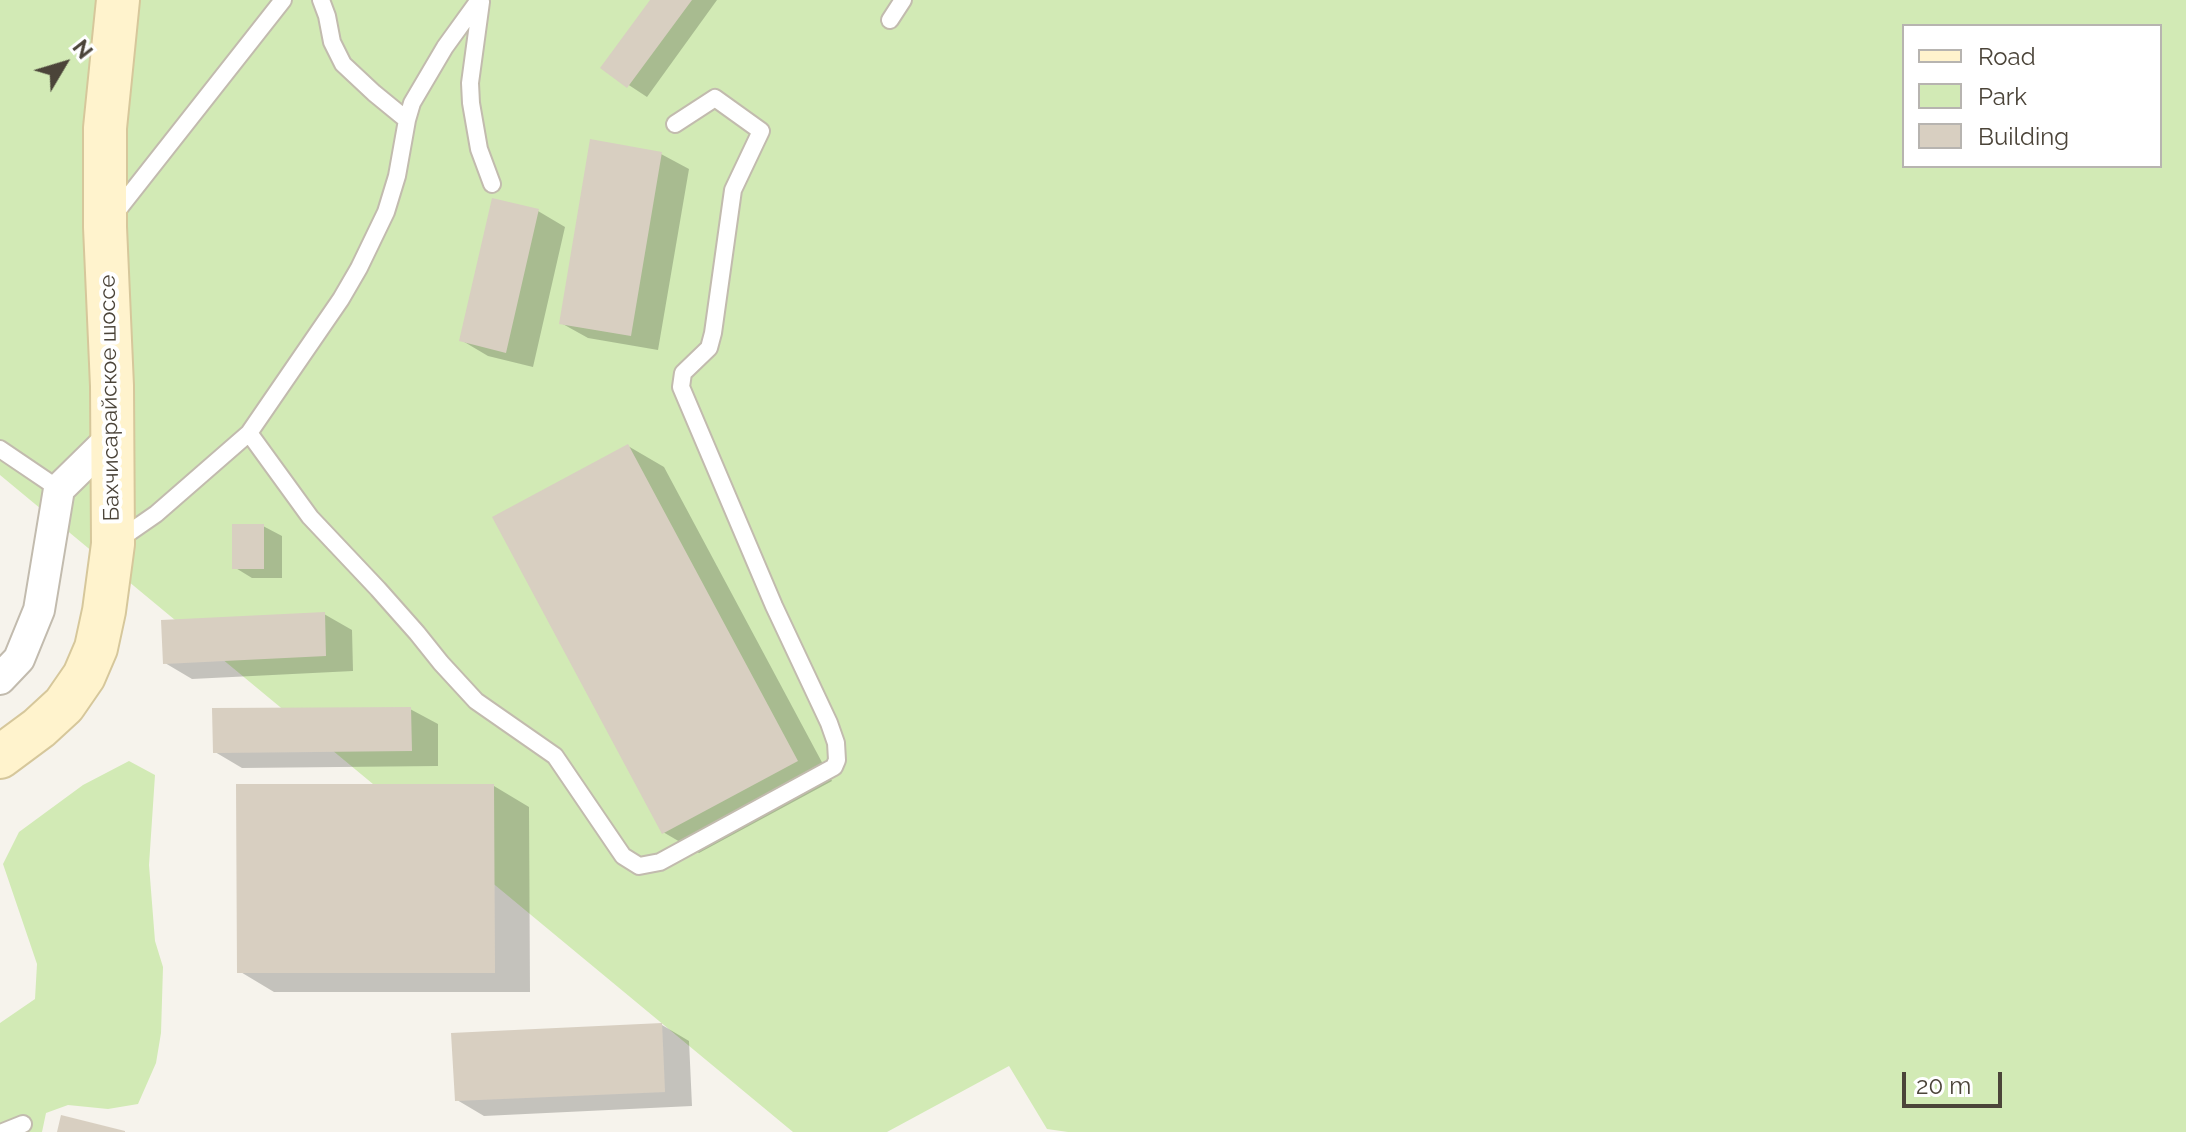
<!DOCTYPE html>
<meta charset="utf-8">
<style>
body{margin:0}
#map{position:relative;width:2186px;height:1132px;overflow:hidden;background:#f6f3ec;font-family:Raleway,sans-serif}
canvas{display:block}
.legend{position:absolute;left:1902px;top:24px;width:260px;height:144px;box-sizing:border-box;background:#fff;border:2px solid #b7b4b0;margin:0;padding:10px 14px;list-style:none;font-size:24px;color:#4b4439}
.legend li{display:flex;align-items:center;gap:16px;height:40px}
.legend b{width:40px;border:2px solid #b7b4b0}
.north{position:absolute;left:24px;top:24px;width:80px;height:80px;-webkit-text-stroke:6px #fff;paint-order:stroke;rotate:52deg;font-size:22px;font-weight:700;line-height:32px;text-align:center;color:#4b4439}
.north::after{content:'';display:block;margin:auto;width:28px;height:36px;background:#4b4439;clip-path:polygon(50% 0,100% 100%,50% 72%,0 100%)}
.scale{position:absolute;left:1902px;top:1072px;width:100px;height:36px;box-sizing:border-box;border:4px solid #4b4439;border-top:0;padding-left:10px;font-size:24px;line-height:28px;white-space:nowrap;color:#4b4439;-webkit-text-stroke:6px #fff;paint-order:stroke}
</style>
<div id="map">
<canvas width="2186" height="1132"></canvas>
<ul class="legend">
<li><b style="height:10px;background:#fff3cd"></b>Road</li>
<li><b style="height:22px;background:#d2eab5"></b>Park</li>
<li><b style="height:22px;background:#d8cfc1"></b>Building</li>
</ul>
<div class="north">N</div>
<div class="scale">20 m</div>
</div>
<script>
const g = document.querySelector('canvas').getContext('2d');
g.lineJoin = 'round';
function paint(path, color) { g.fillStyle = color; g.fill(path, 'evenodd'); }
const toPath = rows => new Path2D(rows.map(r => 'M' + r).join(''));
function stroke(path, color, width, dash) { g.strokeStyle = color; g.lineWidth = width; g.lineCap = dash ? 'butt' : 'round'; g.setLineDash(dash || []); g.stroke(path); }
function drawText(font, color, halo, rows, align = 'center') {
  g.font = font + ' Raleway,sans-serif'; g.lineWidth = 8; g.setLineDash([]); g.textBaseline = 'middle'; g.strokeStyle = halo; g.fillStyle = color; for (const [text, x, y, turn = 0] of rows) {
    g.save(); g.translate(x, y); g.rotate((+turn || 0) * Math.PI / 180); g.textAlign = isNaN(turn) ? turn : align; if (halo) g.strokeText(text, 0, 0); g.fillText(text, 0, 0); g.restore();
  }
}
paint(toPath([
 [0,0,2186,0,2186,1132,1068,1132,1047,1129,1009,1066,887,1132,793,1132,0,475],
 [1904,26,2160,26,2160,166,1904,166],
 [129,761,155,775,149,865,155,941,163,967,161,1033,156,1063,138,1104,108,1109,68,1105,46,1113,42,1132,0,1132,0,1023,35,999,37,964,3,864,19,832,83,785]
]), '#d2eab5');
paint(toPath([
 [653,0,717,0,647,97,603,68],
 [661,154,689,169,658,350,588,338,561,323],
 [538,211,565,227,533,367,488,356,461,340],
 [628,446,664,467,832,781,699,853,663,832],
 [263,526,282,536,282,578,252,578,234,567],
 [324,614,352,630,353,671,192,679,165,663],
 [410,709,438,724,438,766,242,768,215,752],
 [494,786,529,807,530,992,274,992,239,971],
 [662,1025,689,1041,692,1106,484,1116,457,1100]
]), '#0003');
paint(toPath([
 [650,0,692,0,627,88,600,68],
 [590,139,662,152,631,336,559,324],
 [492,198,539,209,506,353,459,341],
 [628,444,798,761,662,834,492,517],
 [232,524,264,524,264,569,232,569],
 [325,612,326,656,163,664,161,620],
 [411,707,412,751,213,753,212,708],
 [236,784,494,784,495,973,237,973],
 [662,1023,665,1092,455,1101,451,1033],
 [61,1115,125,1131,125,1132,57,1132]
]), '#d8cfc1');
const service = toPath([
 [321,0,327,16,332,42,343,64,374,93,407,120],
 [481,2,470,83,471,103,479,149,492,184],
 [890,20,903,0],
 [113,216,283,0],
 [249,433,341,299,359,268,386,212,397,176,407,120,412,103,445,47,479,0],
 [0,449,59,489],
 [117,541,156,514,249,433,310,517,378,589,417,633,441,663,476,701,555,756,623,856,639,866,660,862,834,767,837,760,836,743,829,723,774,606,681,387,683,373,709,348,713,333,733,190,761,131,715,98,675,124],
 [3,1132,23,1124]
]);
const minor = toPath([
 [0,679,19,659,39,610,59,489,112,437]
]);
const secondary = toPath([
 [0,757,39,728,64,705,84,676,96,648,104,611,113,544,112,386,105,227,105,128,118,0]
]);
stroke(service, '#c2bbae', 20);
stroke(minor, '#c2bbae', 34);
stroke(secondary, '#d6c79b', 46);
stroke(service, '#fff', 16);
stroke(minor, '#fff', 30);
stroke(secondary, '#fff3cd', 42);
drawText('22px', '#4b4439', '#fff', [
 ["Бахчисарайское шоссе",110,398,-91]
]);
</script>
